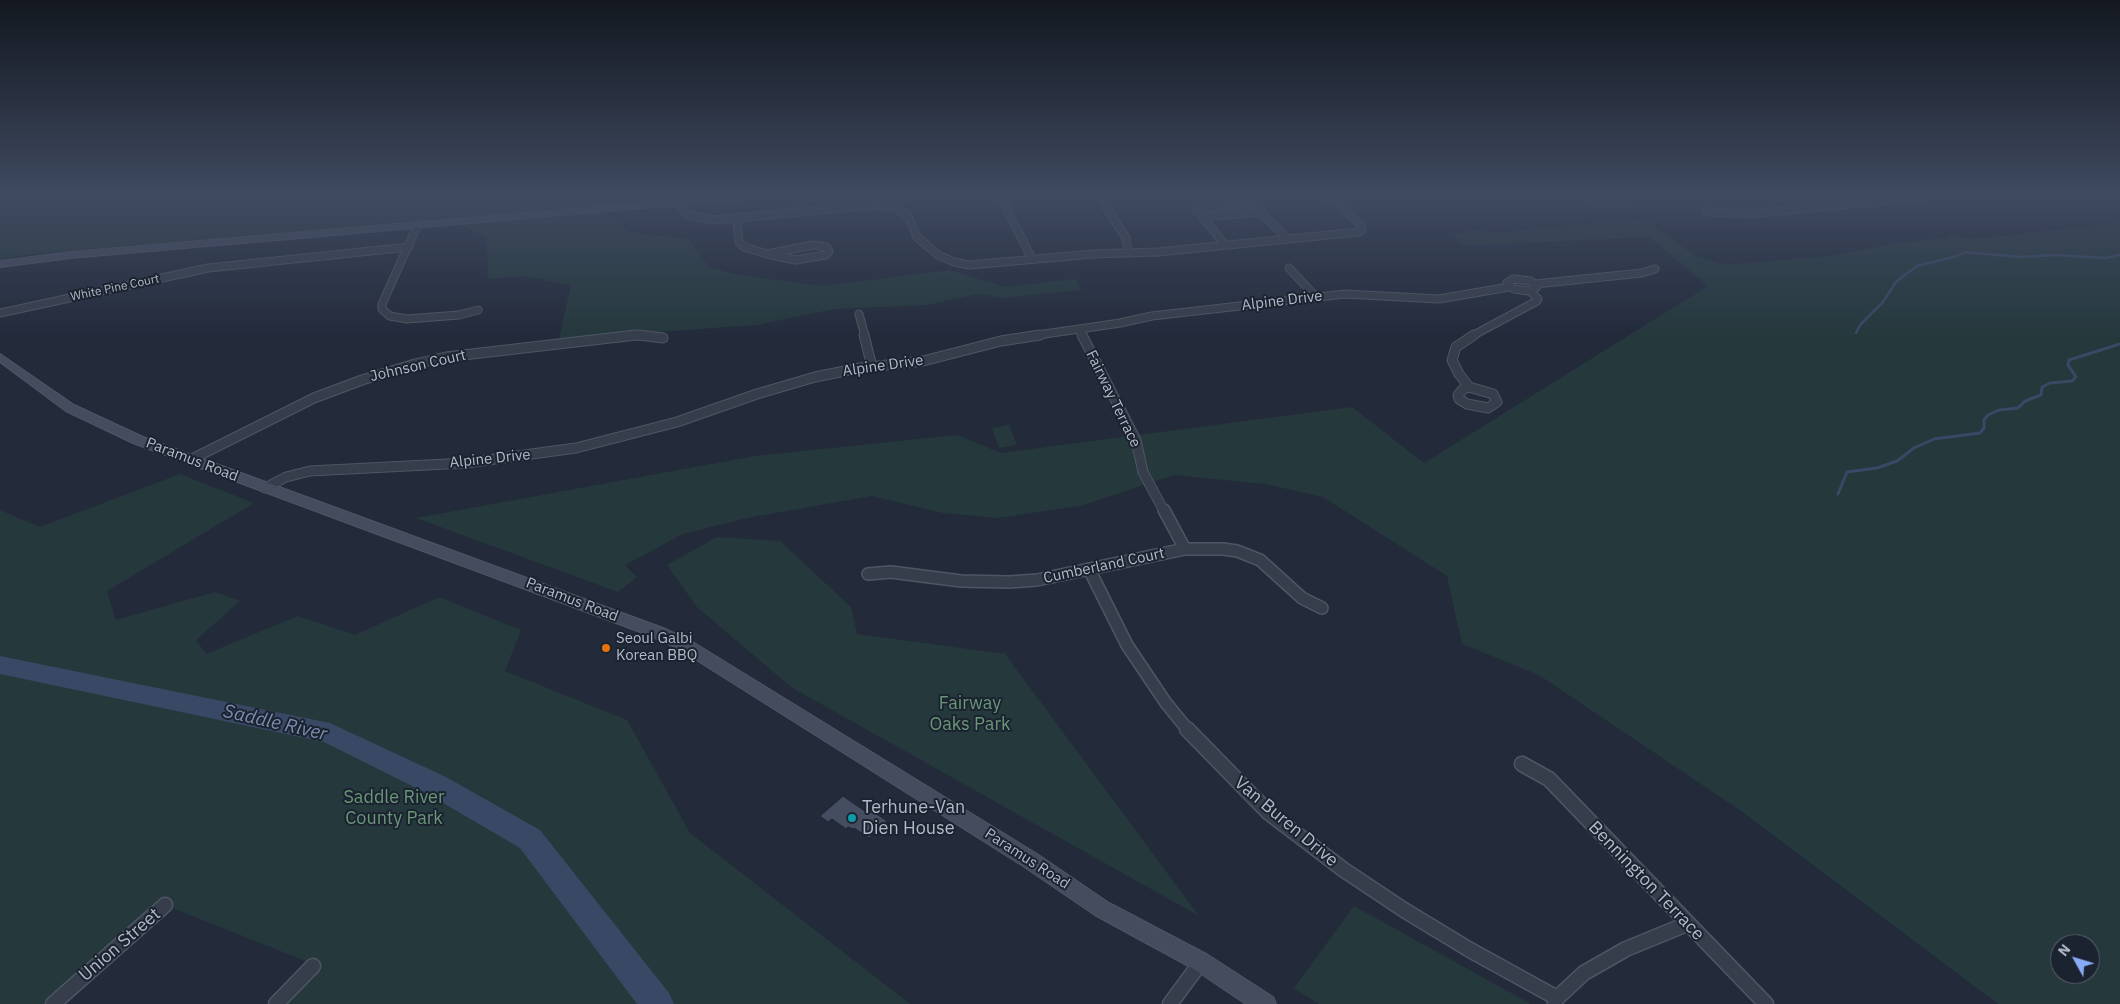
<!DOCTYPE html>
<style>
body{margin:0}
#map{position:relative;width:2120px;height:1004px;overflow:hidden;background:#232b3b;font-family:"IBM Plex Sans",sans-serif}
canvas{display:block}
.north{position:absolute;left:2050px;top:934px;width:50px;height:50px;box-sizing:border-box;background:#1c2330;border:1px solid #585f6c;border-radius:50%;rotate:309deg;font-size:14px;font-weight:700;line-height:20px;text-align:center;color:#b2b9c7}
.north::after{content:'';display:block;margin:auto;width:18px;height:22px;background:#88abf5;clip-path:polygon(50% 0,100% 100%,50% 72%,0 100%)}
</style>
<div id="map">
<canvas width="2120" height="1004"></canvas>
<div class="north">N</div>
</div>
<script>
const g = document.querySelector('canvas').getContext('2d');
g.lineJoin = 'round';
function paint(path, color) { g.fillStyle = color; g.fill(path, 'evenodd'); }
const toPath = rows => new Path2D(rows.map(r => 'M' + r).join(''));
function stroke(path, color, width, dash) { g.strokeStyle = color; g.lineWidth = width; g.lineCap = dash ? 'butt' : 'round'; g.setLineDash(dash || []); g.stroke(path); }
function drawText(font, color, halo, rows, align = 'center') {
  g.font = font + ' "IBM Plex Sans",sans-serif'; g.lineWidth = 4; g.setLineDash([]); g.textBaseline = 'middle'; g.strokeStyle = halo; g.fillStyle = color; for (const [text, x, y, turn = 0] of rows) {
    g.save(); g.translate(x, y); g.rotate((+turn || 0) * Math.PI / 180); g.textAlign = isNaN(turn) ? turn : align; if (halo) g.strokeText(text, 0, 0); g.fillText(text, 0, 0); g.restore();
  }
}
paint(toPath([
 [0,197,693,197,32,254,0,259],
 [1600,197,1612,197,1630,208,1602,212,1588,204,1591,199],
 [604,212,629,232,688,239,709,267,739,275,823,286,950,270,1004,287,1076,279,1081,290,1003,298,978,294,927,305,834,309,756,325,559,339,571,285,523,276,488,279,487,237,462,226],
 [1644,219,1694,255,1725,265,1830,256,1898,243,1950,238,1948,236,1958,235,1967,239,1983,238,2120,223,2120,1004,1998,1004,1741,811,1539,675,1462,644,1447,576,1323,497,1265,484,1174,475,1080,506,997,518,943,513,872,496,747,518,683,534,625,565,637,577,618,592,416,518,755,456,957,435,1001,453,1352,407,1424,463,1708,286,1649,237,1461,246,1454,234,1477,230,1494,233],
 [2060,944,2090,944,2090,974,2060,974],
 [1009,425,1017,445,999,448,992,428],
 [180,474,254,503,107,591,116,620,215,592,240,601,196,640,206,654,298,616,355,635,439,597,521,630,505,671,627,720,690,833,910,1004,275,1004,313,964,165,905,53,1004,0,1004,0,510,40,527],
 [717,537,780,541,851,607,857,634,1005,654,1199,916,791,687,697,607,667,565],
 [1354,906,1531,1004,1319,1004,1294,988]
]), '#25383c');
stroke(toPath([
 [1856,333,1860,325,1883,302,1896,282,1906,274,1917,266,1957,256,1964,252,2021,257,2055,255,2105,258,2120,255]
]), '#394864', 2.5);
stroke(toPath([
 [1838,494,1847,472,1877,468,1897,461,1914,448,1934,439,1980,433,1984,428,1984,420,1988,415,1999,410,2018,408,2025,401,2041,395,2042,387,2050,383,2072,381,2076,377,2068,365,2069,360,2120,344]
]), '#394864', 3);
paint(toPath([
 [0,656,330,723,446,777,540,830,669,993,674,1004,637,1004,520,848,426,793,324,742,0,674,0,656]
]), '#394864');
const building = toPath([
 [843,796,869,814,872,811,887,821,869,838,854,828,853,829,848,827,846,829,832,819,828,822,820,816,843,796]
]);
paint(building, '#444e60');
stroke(building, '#1e2532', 1);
const streetFar3 = toPath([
 [1001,197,1032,259],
 [1100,197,1126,238,1128,252],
 [677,202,688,215,714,220,874,205,895,207,908,216,917,237,938,255,954,262,969,265,1093,254,1158,252,1359,232,1362,229,1360,224,1330,197],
 [1706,212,1751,214,1924,197],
 [1202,217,1261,212],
 [737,219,739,242,744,247,767,254],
 [418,224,382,304,382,309,390,316,407,319,459,315,478,310],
 [813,245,826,247,829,251,826,255,795,260,767,254,813,245],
 [1225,245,1197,210,1244,203,1253,205,1288,239],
 [1289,268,1315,296],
 [1513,279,1531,281,1537,287,1529,291,1514,289,1507,283,1513,279],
 [1535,284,1642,273,1655,269],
 [0,313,208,268,409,247],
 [859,314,865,336],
 [1079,329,1083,336],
 [626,336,650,336],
 [1031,336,1120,323,1152,316,1345,294,1439,299,1509,287],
 [1472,336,1537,301,1538,299,1530,291]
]);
const streetFar2 = toPath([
 [639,335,663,338],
 [864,335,872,367],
 [1082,335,1136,440,1143,472,1164,511],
 [1469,387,1493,394,1497,402,1488,408,1467,404,1459,399,1458,395,1463,389,1469,387],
 [1469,387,1459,374,1452,360,1456,347,1474,335],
 [190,460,314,398,362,380,415,364,446,357,636,335],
 [265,488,286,477,310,471,466,463,576,448,677,422,757,394,815,377,860,368,923,361,1001,341,1040,335]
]);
const streetFar1 = toPath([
 [1164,510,1185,549],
 [1089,569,1127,645,1166,703,1188,730],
 [868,574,891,572,961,581,1009,582,1037,580,1185,549,1223,549,1237,551,1260,560,1302,598,1322,608]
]);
const street = toPath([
 [1187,729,1269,813,1344,870,1404,910,1470,950,1557,998],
 [1522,764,1549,779,1766,1004],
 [1555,1003,1557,998,1584,973,1626,949,1687,924],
 [53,1004,165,905],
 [276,1004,313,966],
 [1170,1004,1201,962]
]);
const secondary = toPath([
 [707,197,739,197,735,200,71,258,0,267,0,261,71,252,707,197],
 [0,354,74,405,143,437,663,628,691,641,1037,854,1109,903,1208,955,1273,997,1276,1004,1246,1004,1194,969,1095,915,1023,866,679,649,651,636,133,443,66,411,0,362,0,354]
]);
stroke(streetFar3, '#4f5663', 9);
stroke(streetFar2, '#4f5663', 11);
stroke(streetFar1, '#4f5663', 14);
stroke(street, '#4f5663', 17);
stroke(secondary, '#4f5663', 2);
stroke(streetFar3, '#373e4b', 7);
stroke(streetFar2, '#373e4b', 9);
stroke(streetFar1, '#373e4b', 11);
stroke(street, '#373e4b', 14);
paint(secondary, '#454c5e');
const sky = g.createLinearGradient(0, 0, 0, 337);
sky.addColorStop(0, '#131820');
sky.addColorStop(0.58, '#3f4a60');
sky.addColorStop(1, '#3f4a6000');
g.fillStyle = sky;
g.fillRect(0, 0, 2120, 337);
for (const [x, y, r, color] of [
 [606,648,5,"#e8710a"],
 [852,818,5,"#0f9aa8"]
]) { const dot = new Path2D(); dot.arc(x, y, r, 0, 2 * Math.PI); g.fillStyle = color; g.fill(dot); stroke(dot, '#1c2330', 2); }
drawText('12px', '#b2b9c7', '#1c2330', [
 ["White Pine Court",115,288,-12]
]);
drawText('15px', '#b2b9c7', '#1c2330', [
 ["Alpine Drive",1282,301,-7],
 ["Johnson Court",418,366,-13],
 ["Alpine Drive",883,366,-8],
 ["Fairway Terrace",1113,399,64],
 ["Alpine Drive",490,459,-6],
 ["Paramus Road",192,460,21],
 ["Cumberland Court",1104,566,-12],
 ["Paramus Road",572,600,21],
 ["Paramus Road",1027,859,33]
]);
drawText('15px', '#b2b9c7', '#1c2330', [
 ["Seoul Galbi",616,639],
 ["Korean BBQ",616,656]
], 'left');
drawText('18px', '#699777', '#1c2330', [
 ["Fairway",970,704],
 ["Oaks Park",970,725],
 ["Saddle River",394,798],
 ["County Park",394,819]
]);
drawText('18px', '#b2b9c7', '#1c2330', [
 ["Terhune-Van",862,808],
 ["Dien House",862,829]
], 'left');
drawText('18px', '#b2b9c7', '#1c2330', [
 ["Van Buren Drive",1286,822,40],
 ["Bennington Terrace",1646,881,46],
 ["Union Street",120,945,-41]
]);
drawText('italic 19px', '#7b8dae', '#1c2330', [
 ["Saddle River",275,723,13]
]);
</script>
